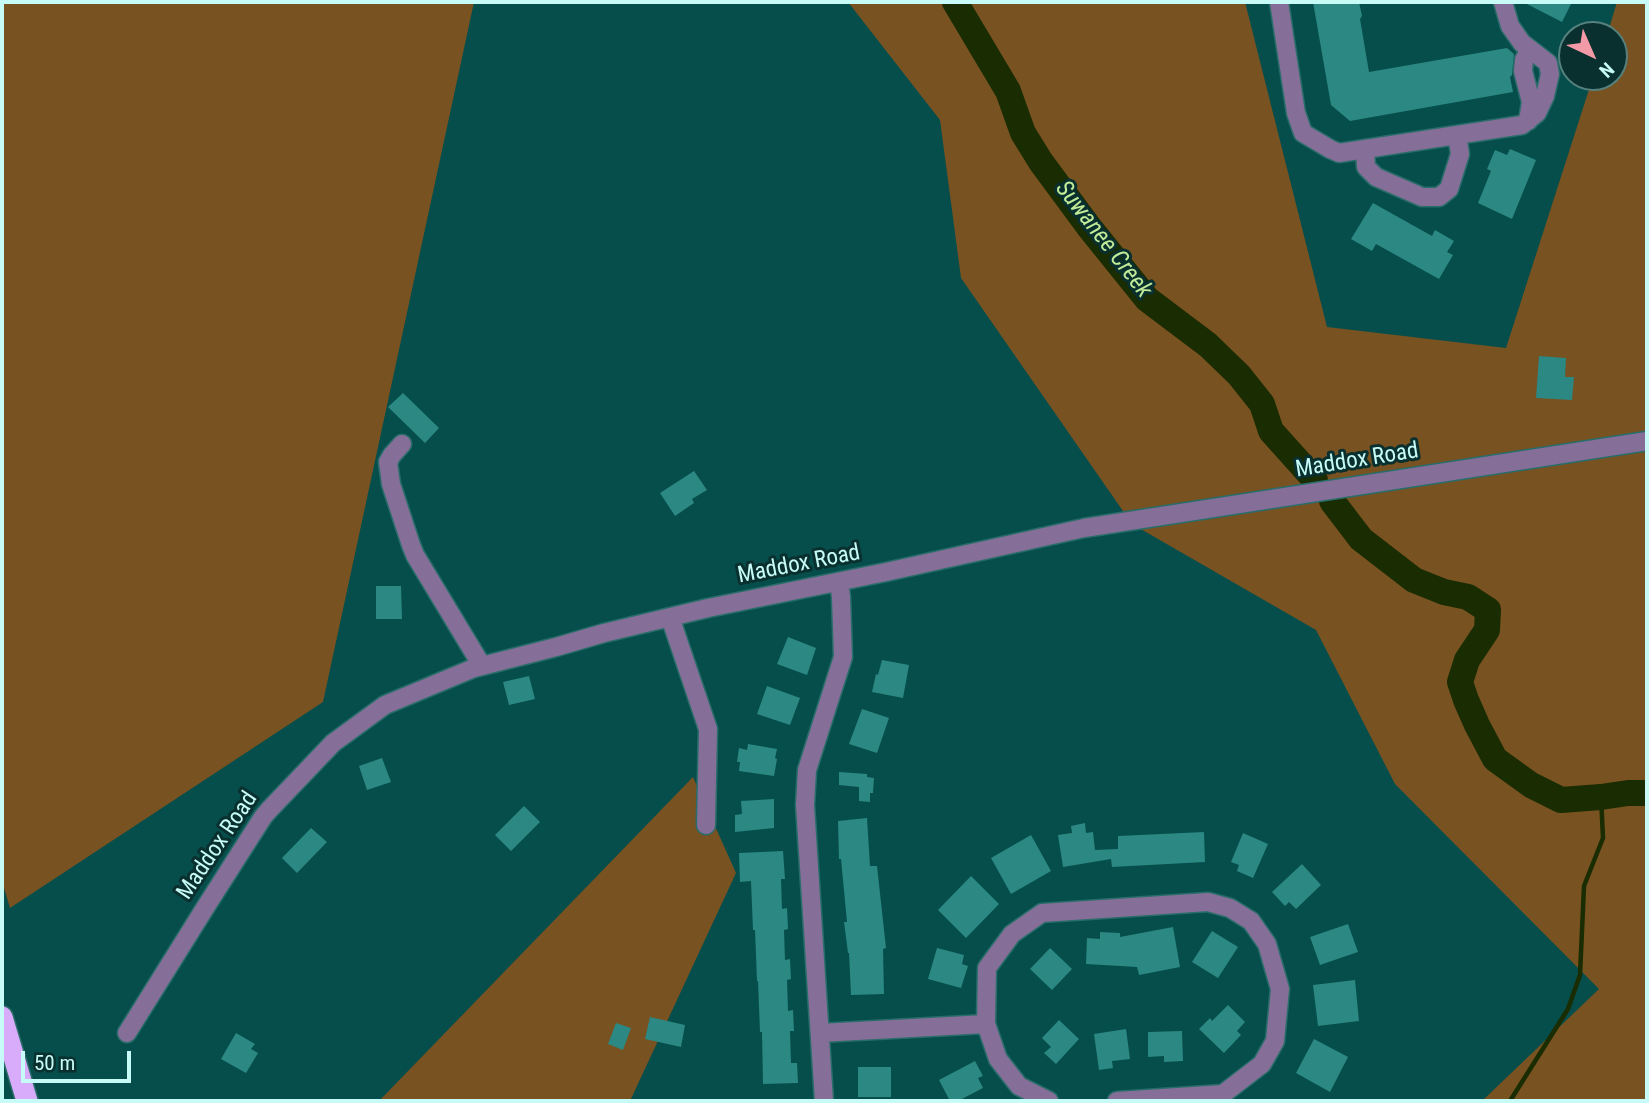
<!DOCTYPE html>
<style>
body{margin:0}
#map{position:relative;width:1649px;height:1103px;overflow:hidden;background:#064e4b;font-family:"Roboto Condensed",sans-serif}
canvas{display:block}
.frame{position:absolute;inset:0;border:4px solid #c7fbf7;pointer-events:none}
.north{position:absolute;left:1558px;top:21px;width:70px;height:70px;box-sizing:border-box;background:#09302e;border:2px solid #55817e;border-radius:50%;rotate:136deg;font-size:19px;font-weight:700;line-height:28px;text-align:center;color:#c7fbf7}
.north::after{content:'';display:block;margin:auto;width:24px;height:32px;background:#f39aa8;clip-path:polygon(50% 0,100% 100%,50% 72%,0 100%)}
.scale{position:absolute;left:21px;top:1051px;width:110px;height:32px;box-sizing:border-box;border:4px solid #c7fbf7;border-top:0;padding-left:9px;font-size:21px;line-height:24px;white-space:nowrap;color:#c7fbf7;-webkit-text-stroke:5px #09302e;paint-order:stroke}
</style>
<div id="map">
<canvas width="1649" height="1103"></canvas>
<div class="frame"></div>
<div class="north">N</div>
<div class="scale">50 m</div>
</div>
<script>
const g = document.querySelector('canvas').getContext('2d');
g.lineJoin = 'round';
function paint(path, color) { g.fillStyle = color; g.fill(path, 'evenodd'); }
const toPath = rows => new Path2D(rows.map(r => 'M' + r).join(''));
function stroke(path, color, width, dash) { g.strokeStyle = color; g.lineWidth = width; g.lineCap = dash ? 'butt' : 'round'; g.setLineDash(dash || []); g.stroke(path); }
function drawText(font, color, halo, rows, align = 'center') {
  g.font = font + ' "Roboto Condensed",sans-serif'; g.lineWidth = 6; g.setLineDash([]); g.textBaseline = 'middle'; g.strokeStyle = halo; g.fillStyle = color; for (const [text, x, y, turn = 0] of rows) {
    g.save(); g.translate(x, y); g.rotate((+turn || 0) * Math.PI / 180); g.textAlign = isNaN(turn) ? turn : align; if (halo) g.strokeText(text, 0, 0); g.fillText(text, 0, 0); g.restore();
  }
}
paint(toPath([
 [2,2,474,2,323,702,10,908,2,881],
 [848,2,1245,2,1327,327,1506,348,1593,77,1614,77,1614,35,1607,35,1617,2,1647,2,1647,1101,1482,1101,1599,989,1395,784,1316,630,1132,524,961,278,940,120],
 [693,777,736,873,630,1101,379,1101]
]), '#785221');
stroke(toPath([
 [1510,1101,1568,1009,1580,975,1584,886,1603,838,1601,797]
]), '#1a2c01', 4.5);
stroke(toPath([
 [955,2,1008,91,1023,133,1041,162,1089,227,1147,299,1208,345,1239,375,1262,404,1271,431,1315,480],
 [1332,501,1361,539,1414,580,1444,592,1468,597,1488,610,1487,630,1467,660,1460,682,1466,700,1477,725,1495,759,1531,785,1561,800,1601,797,1628,793,1647,793]
]), '#1a2c01', 26);
paint(toPath([
 [1313,2,1359,2,1362,16,1360,19,1369,72,1507,48,1514,54,1512,75,1510,77,1513,92,1350,121,1331,105],
 [1523,2,1572,2,1562,22],
 [1510,149,1536,160,1512,219,1478,203,1491,171,1487,169,1495,150,1507,155],
 [1373,203,1432,236,1435,230,1454,241,1447,252,1453,255,1439,279,1376,244,1372,251,1351,239],
 [1539,356,1566,358,1565,377,1574,377,1572,400,1536,398],
 [403,393,439,428,425,443,388,407],
 [694,471,707,490,692,499,694,503,675,516,660,493],
 [376,586,401,586,402,619,376,619],
 [788,637,816,648,807,675,777,664],
 [882,660,909,665,903,698,872,692,876,674,878,675],
 [529,676,535,699,509,705,503,682],
 [767,686,800,698,790,725,757,714],
 [862,709,889,718,877,753,849,744],
 [748,744,777,749,775,758,777,759,774,776,739,771,740,762,737,762,739,748,747,750],
 [382,758,391,782,367,790,359,766],
 [839,772,867,774,867,777,874,778,873,793,870,793,870,802,859,801,859,787,839,785],
 [774,799,774,828,735,832,735,815,742,814,741,801],
 [524,806,540,822,511,851,495,835],
 [867,818,870,866,877,866,886,948,883,949,884,994,851,995,849,953,848,953,844,922,847,922,841,859,839,859,838,821],
 [1085,823,1086,833,1093,832,1095,850,1118,849,1118,836,1204,832,1205,862,1112,867,1111,859,1063,867,1058,835,1072,833,1071,826],
 [311,828,327,842,297,873,282,858],
 [1243,833,1268,844,1253,878,1237,871,1239,865,1231,862],
 [1031,835,1051,871,1011,894,991,858],
 [783,851,785,879,781,879,782,909,787,908,788,929,784,930,785,960,790,959,791,979,787,980,788,1011,793,1010,794,1031,790,1031,791,1063,797,1063,798,1083,763,1084,762,1032,760,1032,758,981,757,981,755,930,753,930,751,881,740,882,739,853],
 [1302,864,1321,885,1296,909,1289,902,1285,906,1272,892],
 [971,876,999,904,966,938,938,910],
 [1348,924,1358,952,1320,965,1310,937],
 [1173,927,1180,967,1139,975,1137,967,1086,964,1087,938,1100,939,1100,932,1120,933,1120,937],
 [1212,931,1238,947,1218,978,1192,962],
 [937,948,964,955,962,964,968,966,961,988,928,979],
 [1050,948,1072,969,1052,990,1030,969],
 [1355,980,1359,1021,1318,1026,1313,985],
 [1228,1005,1245,1022,1237,1031,1241,1035,1224,1053,1199,1029,1210,1018,1212,1021],
 [650,1017,685,1025,681,1047,645,1039],
 [1059,1020,1079,1039,1056,1064,1044,1053,1051,1047,1042,1038],
 [616,1023,631,1028,623,1050,608,1044],
 [1126,1029,1130,1059,1112,1061,1113,1068,1099,1070,1094,1034],
 [1182,1031,1183,1061,1164,1062,1164,1056,1148,1057,1148,1032],
 [236,1033,255,1044,251,1049,258,1053,246,1073,221,1059],
 [1314,1039,1348,1057,1330,1092,1296,1073],
 [975,1061,983,1076,978,1078,983,1088,958,1101,950,1101,939,1080],
 [858,1067,891,1067,891,1097,858,1097]
]), '#2b8883');
const minor = toPath([
 [1279,2,1296,113,1303,133,1330,149,1339,153,1522,125,1537,113,1545,96,1550,74,1548,63,1522,43,1510,26,1503,2],
 [1528,121,1531,102,1523,71,1524,60,1530,49],
 [1365,149,1366,167,1376,177,1422,197,1439,197,1449,189,1460,154,1457,135],
 [402,444,392,455,388,462,391,484,411,545,415,555,482,666],
 [670,617,708,729,706,825],
 [127,1033,205,908,263,817,269,810,333,743,385,705,474,668,556,647,604,633,708,608,886,572,1084,528,1647,441],
 [820,1033,986,1024],
 [824,1101,805,805,807,770,843,657,841,597,839,582],
 [1049,1101,1019,1086,998,1059,986,1024,987,968,1012,934,1042,913,1208,902,1230,908,1251,921,1267,944,1280,989,1275,1041,1262,1064,1223,1094,1117,1101]
]);
const highway = toPath([
 [2,1017,27,1101]
]);
stroke(minor, '#296d6a', 21);
stroke(highway, '#296d6a', 24);
stroke(minor, '#856e97', 18);
stroke(highway, '#d8acfa', 21);
drawText('23px', '#c7fbf7', '#09302e', [
 ["Maddox Road",1357,461,-9],
 ["Maddox Road",799,565,-11],
 ["Maddox Road",218,846,-56]
]);
drawText('italic 24px', '#c2eb98', '#09302e', [
 ["Suwanee Creek",1103,240,52]
]);
</script>
